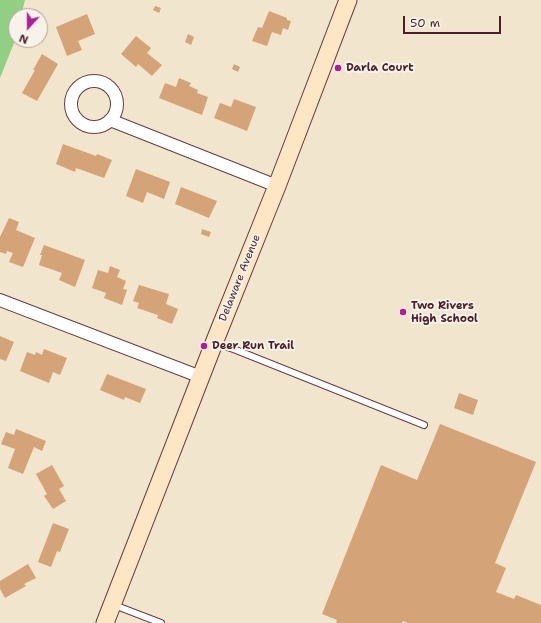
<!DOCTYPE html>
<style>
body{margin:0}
#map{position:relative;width:541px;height:623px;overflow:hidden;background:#f2e5cd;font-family:"Shantell Sans",sans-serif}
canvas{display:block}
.north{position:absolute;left:8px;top:8px;width:40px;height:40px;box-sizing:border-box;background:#f7f3e8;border:1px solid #b29e9c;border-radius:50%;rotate:201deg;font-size:11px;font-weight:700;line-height:16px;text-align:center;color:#4a1f2b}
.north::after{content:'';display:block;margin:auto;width:14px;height:18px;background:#b5179e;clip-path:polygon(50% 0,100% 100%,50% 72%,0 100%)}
.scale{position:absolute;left:403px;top:16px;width:98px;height:18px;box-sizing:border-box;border:2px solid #4a1f2b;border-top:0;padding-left:5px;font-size:12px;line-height:14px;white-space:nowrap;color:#4a1f2b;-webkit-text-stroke:3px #f7f3e8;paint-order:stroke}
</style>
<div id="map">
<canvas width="541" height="623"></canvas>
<div class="north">N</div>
<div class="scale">50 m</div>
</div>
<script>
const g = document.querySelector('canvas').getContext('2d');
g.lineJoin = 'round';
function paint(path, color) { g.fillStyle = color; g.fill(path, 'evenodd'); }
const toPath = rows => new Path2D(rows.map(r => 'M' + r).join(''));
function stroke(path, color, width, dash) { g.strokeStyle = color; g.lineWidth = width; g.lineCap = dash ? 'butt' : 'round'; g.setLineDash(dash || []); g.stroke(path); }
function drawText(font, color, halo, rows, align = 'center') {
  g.font = font + ' "Shantell Sans",sans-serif'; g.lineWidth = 4; g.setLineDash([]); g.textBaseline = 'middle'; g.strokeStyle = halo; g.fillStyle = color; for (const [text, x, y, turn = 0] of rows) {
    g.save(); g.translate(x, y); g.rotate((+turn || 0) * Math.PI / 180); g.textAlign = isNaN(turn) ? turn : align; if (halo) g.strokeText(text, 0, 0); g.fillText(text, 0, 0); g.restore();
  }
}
paint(toPath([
 [0,0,25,0,21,16,16,16,16,38,0,78]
]), '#91cf84');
paint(toPath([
 [155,6,161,8,159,13,153,10],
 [269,11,287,18,287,20,291,21,288,30,283,28,281,35,272,32,267,46,252,41,258,27,262,28],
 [87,14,95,34,78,41,82,50,67,56,56,27],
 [188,34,194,37,191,45,185,42],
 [136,36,151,48,147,53,162,65,152,76,138,64,136,67,121,54],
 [42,54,58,64,37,101,22,93,35,70,33,70],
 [234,64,240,67,238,72,232,69],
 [179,78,191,83,189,86,198,90,197,93,208,97,202,115,159,98,165,83,176,87],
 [234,99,256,107,247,131,214,118,220,103,231,107],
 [63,144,96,156,97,154,112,160,104,178,76,168,75,172,56,164],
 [136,169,170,182,164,199,147,192,143,203,126,196],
 [181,187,217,201,209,218,175,204],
 [9,218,19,222,16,230,35,238,23,267,9,262,13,253,7,251,6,254,0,252,0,237],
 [202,229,211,232,209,237,201,234],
 [44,245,85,260,75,287,59,280,62,273,39,265,42,255,40,255],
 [110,266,120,270,117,277,126,281,123,289,127,290,122,305,104,298,106,293,92,288,98,270,108,273],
 [139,285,169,294,166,304,178,309,172,324,157,318,158,315,137,308,139,303,133,301],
 [0,336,14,342,6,361,0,359],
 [44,349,67,358,60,375,53,372,49,383,20,371,27,352,35,355,36,352,42,355],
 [107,374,146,389,140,403,125,397,124,400,100,390],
 [459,393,478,400,473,415,454,408],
 [440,424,536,462,495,563,506,568,496,592,514,599,516,595,541,605,541,623,408,623,403,621,402,623,336,623,337,620,322,614,381,465,417,480],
 [16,429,46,441,42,451,34,447,23,474,8,468,15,449,1,444,6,432,14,435],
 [52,465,64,486,59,489,66,501,53,509,44,496,47,494,36,474],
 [53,523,69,529,60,552,57,551,51,567,38,562],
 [28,564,36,578,24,584,26,586,5,598,0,589,0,581]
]), '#d4a377');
const lane = toPath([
 [216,343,236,350,424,425],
 [114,605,161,623]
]);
const street = toPath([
 '71 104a23 23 0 1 1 46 0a23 23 0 1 1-46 0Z',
 [110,120,277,186],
 [0,300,201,377]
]);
const secondary = toPath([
 [105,623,214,343,277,186,348,0]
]);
stroke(lane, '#633d43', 8);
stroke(street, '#633d43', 14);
stroke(secondary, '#633d43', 19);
stroke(lane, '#fff', 6);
stroke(street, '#fff', 12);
stroke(secondary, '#fce6c4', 17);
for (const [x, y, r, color] of [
 [338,68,4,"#b5179e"],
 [403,312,4,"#b5179e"],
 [204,346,4,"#b5179e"]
]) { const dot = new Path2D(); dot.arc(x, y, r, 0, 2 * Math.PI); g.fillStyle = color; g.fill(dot); stroke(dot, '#f7f3e8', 1.5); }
drawText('bold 11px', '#4a1f2b', '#f7f3e8', [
 ["Darla Court",346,68],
 ["Two Rivers",411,306],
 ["High School",411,319],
 ["Deer Run Trail",212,346]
], 'left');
drawText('11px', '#4a1f2b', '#f7f3e8', [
 ["Delaware Avenue",240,278,-68]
]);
</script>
